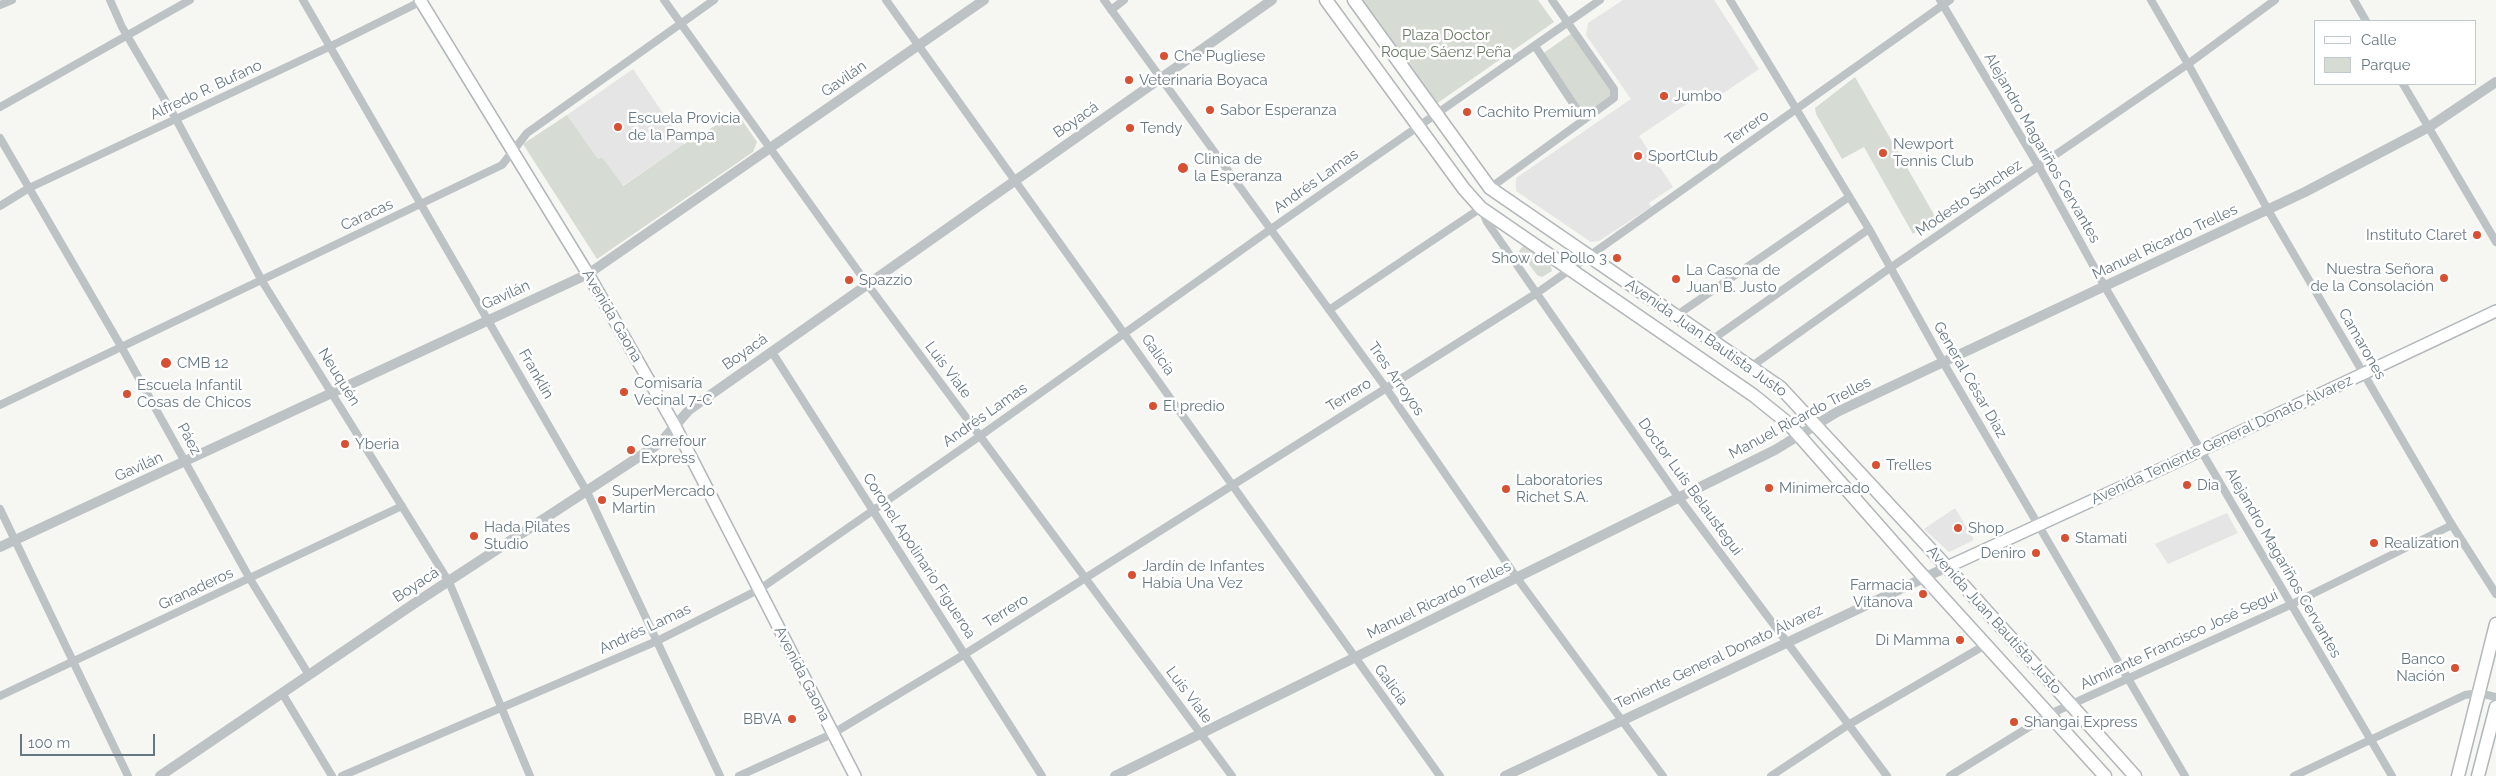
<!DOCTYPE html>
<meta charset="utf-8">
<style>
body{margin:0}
#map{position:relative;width:2496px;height:776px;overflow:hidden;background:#f6f6f3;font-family:Raleway,sans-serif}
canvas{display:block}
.legend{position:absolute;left:2314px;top:20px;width:162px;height:65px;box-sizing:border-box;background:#fff;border:1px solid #c2c9cd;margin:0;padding:6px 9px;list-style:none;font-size:15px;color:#677882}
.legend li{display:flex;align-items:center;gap:10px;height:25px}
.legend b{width:25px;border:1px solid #c2c9cd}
.scale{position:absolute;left:20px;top:734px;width:135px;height:22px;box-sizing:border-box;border:2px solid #677882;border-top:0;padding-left:6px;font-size:15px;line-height:18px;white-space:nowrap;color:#677882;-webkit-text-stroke:4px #fff;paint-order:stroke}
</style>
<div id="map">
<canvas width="2496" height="776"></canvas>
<ul class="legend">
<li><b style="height:6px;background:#fff"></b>Calle</li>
<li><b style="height:14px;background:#d6dbd3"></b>Parque</li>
</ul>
<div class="scale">100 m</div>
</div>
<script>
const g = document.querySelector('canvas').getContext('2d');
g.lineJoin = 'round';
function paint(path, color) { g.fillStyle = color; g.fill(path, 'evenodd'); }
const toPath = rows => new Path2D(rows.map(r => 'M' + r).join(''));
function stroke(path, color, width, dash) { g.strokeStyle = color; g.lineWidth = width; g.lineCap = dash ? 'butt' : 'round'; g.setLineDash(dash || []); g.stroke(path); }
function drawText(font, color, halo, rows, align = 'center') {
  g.font = font + ' Raleway,sans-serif'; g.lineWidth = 5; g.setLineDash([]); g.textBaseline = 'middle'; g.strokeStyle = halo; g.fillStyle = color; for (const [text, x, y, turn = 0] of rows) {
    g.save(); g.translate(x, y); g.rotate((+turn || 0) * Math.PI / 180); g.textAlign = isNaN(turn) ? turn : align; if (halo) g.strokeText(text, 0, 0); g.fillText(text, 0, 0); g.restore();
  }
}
paint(toPath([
 [1623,0,1714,0,1759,69,1710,102,1703,93,1639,136,1673,187,1649,203,1651,207,1599,241,1591,242,1516,191,1516,178,1631,99,1586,35,1588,23],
 [633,69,684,144,622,186,602,157,598,159,567,115],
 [1955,508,1974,540,1949,552,1924,529],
 [2227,513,2238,533,2168,564,2155,544]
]), '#e4e5e4');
paint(toPath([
 [1361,0,1538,0,1554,22,1436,104],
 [1572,33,1616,96,1582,119,1538,57],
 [1855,77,1936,218,1913,234,1864,147,1842,159,1816,114,1815,108],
 [737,113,757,142,753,152,597,259,523,144,567,115,598,159,602,157,623,186,684,144],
 [1524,245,1550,262,1552,271,1542,277,1537,275,1519,251]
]), '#d6dbd3');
const secondary = toPath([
 [420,0,588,274,675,426,855,776],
 [1947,567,2174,463,2496,311]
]);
const primary = toPath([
 [1326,0,1464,189,1481,208,1753,395,1789,424,1915,567,2105,776],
 [1354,0,1490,188,1781,388,1947,567,2135,776],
 [2458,776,2496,624],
 [2478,776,2496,707]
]);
stroke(secondary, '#b0b6ba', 14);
stroke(primary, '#b1b6b9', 15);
stroke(toPath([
 [110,0,122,27,176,119,262,281,449,582,530,776],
 [303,0,587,492,720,776],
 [664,0,868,285,1232,776],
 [886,0,1440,776],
 [1104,0,1386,388,1517,578,1663,776],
 [1730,0,1869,229,1943,362,2185,776],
 [1940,0,2039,167,2105,287,2392,776],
 [2151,0,2188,64,2268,210,2452,525,2496,594],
 [2354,0,2366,21],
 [0,5,12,0],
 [1111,10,1124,0],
 [1535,46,1584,120],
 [2403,84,2496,242],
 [0,107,190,0],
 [0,138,122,348,250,579,309,675],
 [1490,188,1614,98,1614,89,1552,0],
 [0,206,29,188,329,47,424,0],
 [1329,310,1481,208,1487,222,1679,498,1887,776],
 [1677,315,1849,197],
 [1713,339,1869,229],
 [772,352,1042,776],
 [1752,366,1890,268,2188,64,2275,0],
 [0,405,502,165,527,133,714,0],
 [0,509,128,776],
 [282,693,332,776],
 [0,696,402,506],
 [342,776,657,641,760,589,980,436,1271,229,1600,0],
 [739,776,832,734,965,654,1537,293,1950,0],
 [1771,776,1848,725,1987,644],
 [1950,776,2050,714,2290,605,2452,525],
 [2294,776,2465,695,2479,693,2496,697]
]), '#bdc2c5', 8);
stroke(toPath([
 [0,547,588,274,984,0],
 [160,776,412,605,660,443,689,410,1272,0],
 [1115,776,1775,450,1837,412,2305,192,2429,127,2496,82],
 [1505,776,1947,567]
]), '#bdc2c5', 10);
stroke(secondary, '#fff', 11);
stroke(primary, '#fff', 12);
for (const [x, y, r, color] of [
 [1164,56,5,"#d75032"],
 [1129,80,5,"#d75032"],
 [1664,96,5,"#d75032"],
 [1210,110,5,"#d75032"],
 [1467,112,5,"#d75032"],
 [618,127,5,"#d75032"],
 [1130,128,5,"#d75032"],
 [1883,153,5,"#d75032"],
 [1638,156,5,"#d75032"],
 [1183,168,6,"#d75032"],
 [2477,235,5,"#d75032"],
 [1617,258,5,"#d75032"],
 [2444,278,5,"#d75032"],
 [1676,279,5,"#d75032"],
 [849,280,5,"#d75032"],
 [166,363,6,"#d75032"],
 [624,392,5,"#d75032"],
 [127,394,5,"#d75032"],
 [1153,406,5,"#d75032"],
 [345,444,5,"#d75032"],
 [631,450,5,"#d75032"],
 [1876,465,5,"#d75032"],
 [2187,485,5,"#d75032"],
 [1769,488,5,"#d75032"],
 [1506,489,5,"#d75032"],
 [602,500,5,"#d75032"],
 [1958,528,5,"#d75032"],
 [474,536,5,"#d75032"],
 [2065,538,5,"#d75032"],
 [2374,543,5,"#d75032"],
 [2036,553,5,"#d75032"],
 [1132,575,5,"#d75032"],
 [1923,594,5,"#d75032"],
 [1960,640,5,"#d75032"],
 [2455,668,5,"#d75032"],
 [792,719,5,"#d75032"],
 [2014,722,5,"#d75032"]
]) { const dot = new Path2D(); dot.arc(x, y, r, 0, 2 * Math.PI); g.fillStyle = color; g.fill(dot); stroke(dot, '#fff', 2); }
drawText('15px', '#6b7a66', '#fff', [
 ["Plaza Doctor",1446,35],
 ["Roque Sáenz Peña",1446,52]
]);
drawText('15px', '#677882', '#fff', [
 ["Che Pugliese",1174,56],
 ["Veterinaria Boyaca",1139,80],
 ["Jumbo",1674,96],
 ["Sabor Esperanza",1220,110],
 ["Cachito Premium",1477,112],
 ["Escuela Provicia",628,118],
 ["de la Pampa",628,135],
 ["Tendy",1140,128],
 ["Newport",1893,144],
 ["Tennis Club",1893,161],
 ["SportClub",1648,156],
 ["Clinica de",1194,159],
 ["la Esperanza",1194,176],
 ["Instituto Claret",2467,235,"right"],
 ["Show del Pollo 3",1607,258,"right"],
 ["Nuestra Señora",2434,269,"right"],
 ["de la Consolación",2434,286,"right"],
 ["La Casona de",1686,270],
 ["Juan B. Justo",1686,287],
 ["Spazzio",859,280],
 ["CMB 12",177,363],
 ["Comisaría",634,383],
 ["Vecinal 7-C",634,400],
 ["Escuela Infantil",137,385],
 ["Cosas de Chicos",137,402],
 ["El predio",1163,406],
 ["Carrefour",641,441],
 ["Express",641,458],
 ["Yberia",355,444],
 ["Trelles",1886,465],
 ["Laboratories",1516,480],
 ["Richet S.A.",1516,497],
 ["Dia",2197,485],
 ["Minimercado",1779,488],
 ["SuperMercado",612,491],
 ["Martin",612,508],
 ["Hada Pilates",484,527],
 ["Studio",484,544],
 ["Shop",1968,528],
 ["Stamati",2075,538],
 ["Realization",2384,543],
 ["Deniro",2026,553,"right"],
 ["Jardín de Infantes",1142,566],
 ["Había Una Vez",1142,583],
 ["Farmacia",1913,585,"right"],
 ["Vitanova",1913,602,"right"],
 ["Di Mamma",1950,640,"right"],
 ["Banco",2445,659,"right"],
 ["Nación",2445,676,"right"],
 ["BBVA",782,719,"right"],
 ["Shangai Express",2024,722]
], 'left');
drawText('15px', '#677882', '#fff', [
 ["Gavilán",844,79,-35],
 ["Alfredo R. Bufano",206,90,-25],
 ["Boyacá",1076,120,-35],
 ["Terrero",1747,128,-35],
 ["Alejandro Magariños Cervantes",2042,148,60],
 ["Andrés Lamas",1316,181,-35],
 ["Modesto Sánchez",1969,198,-34],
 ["Caracas",367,215,-25],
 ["Manuel Ricardo Trelles",2165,242,-25],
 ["Gavilán",506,295,-24],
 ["Avenida Gaona",612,316,60],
 ["Avenida Juan Bautista Justo",1706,338,35],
 ["Camarones",2362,344,60],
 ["Boyacá",745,352,-35],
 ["Galicia",1158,355,55],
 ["Luis Viale",948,370,53],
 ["Franklin",536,374,60],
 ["Neuquén",339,377,58],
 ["Tres Arroyos",1396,379,55],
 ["General César Díaz",1970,380,60],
 ["Terrero",1349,395,-32],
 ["Andrés Lamas",985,415,-35],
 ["Manuel Ricardo Trelles",1800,418,-28],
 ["Páez",189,439,61],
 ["Avenida Teniente General Donato Álvarez",2222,440,-25],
 ["Gavilán",139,467,-24],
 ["Doctor Luis Belaustegui",1690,487,54],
 ["Coronel Apolinario Figueroa",919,556,57],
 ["Alejandro Magariños Cervantes",2283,563,60],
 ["Boyacá",416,585,-33],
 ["Granaderos",196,589,-25],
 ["Manuel Ricardo Trelles",1439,600,-26],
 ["Terrero",1006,611,-32],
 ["Avenida Juan Bautista Justo",1994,620,48],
 ["Andrés Lamas",645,629,-25],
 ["Almirante Francisco José Seguí",2179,640,-25],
 ["Teniente General Donato Álvarez",1719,657,-25],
 ["Avenida Gaona",802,674,63],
 ["Galicia",1391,685,54],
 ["Luis Viale",1189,695,53]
]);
</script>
